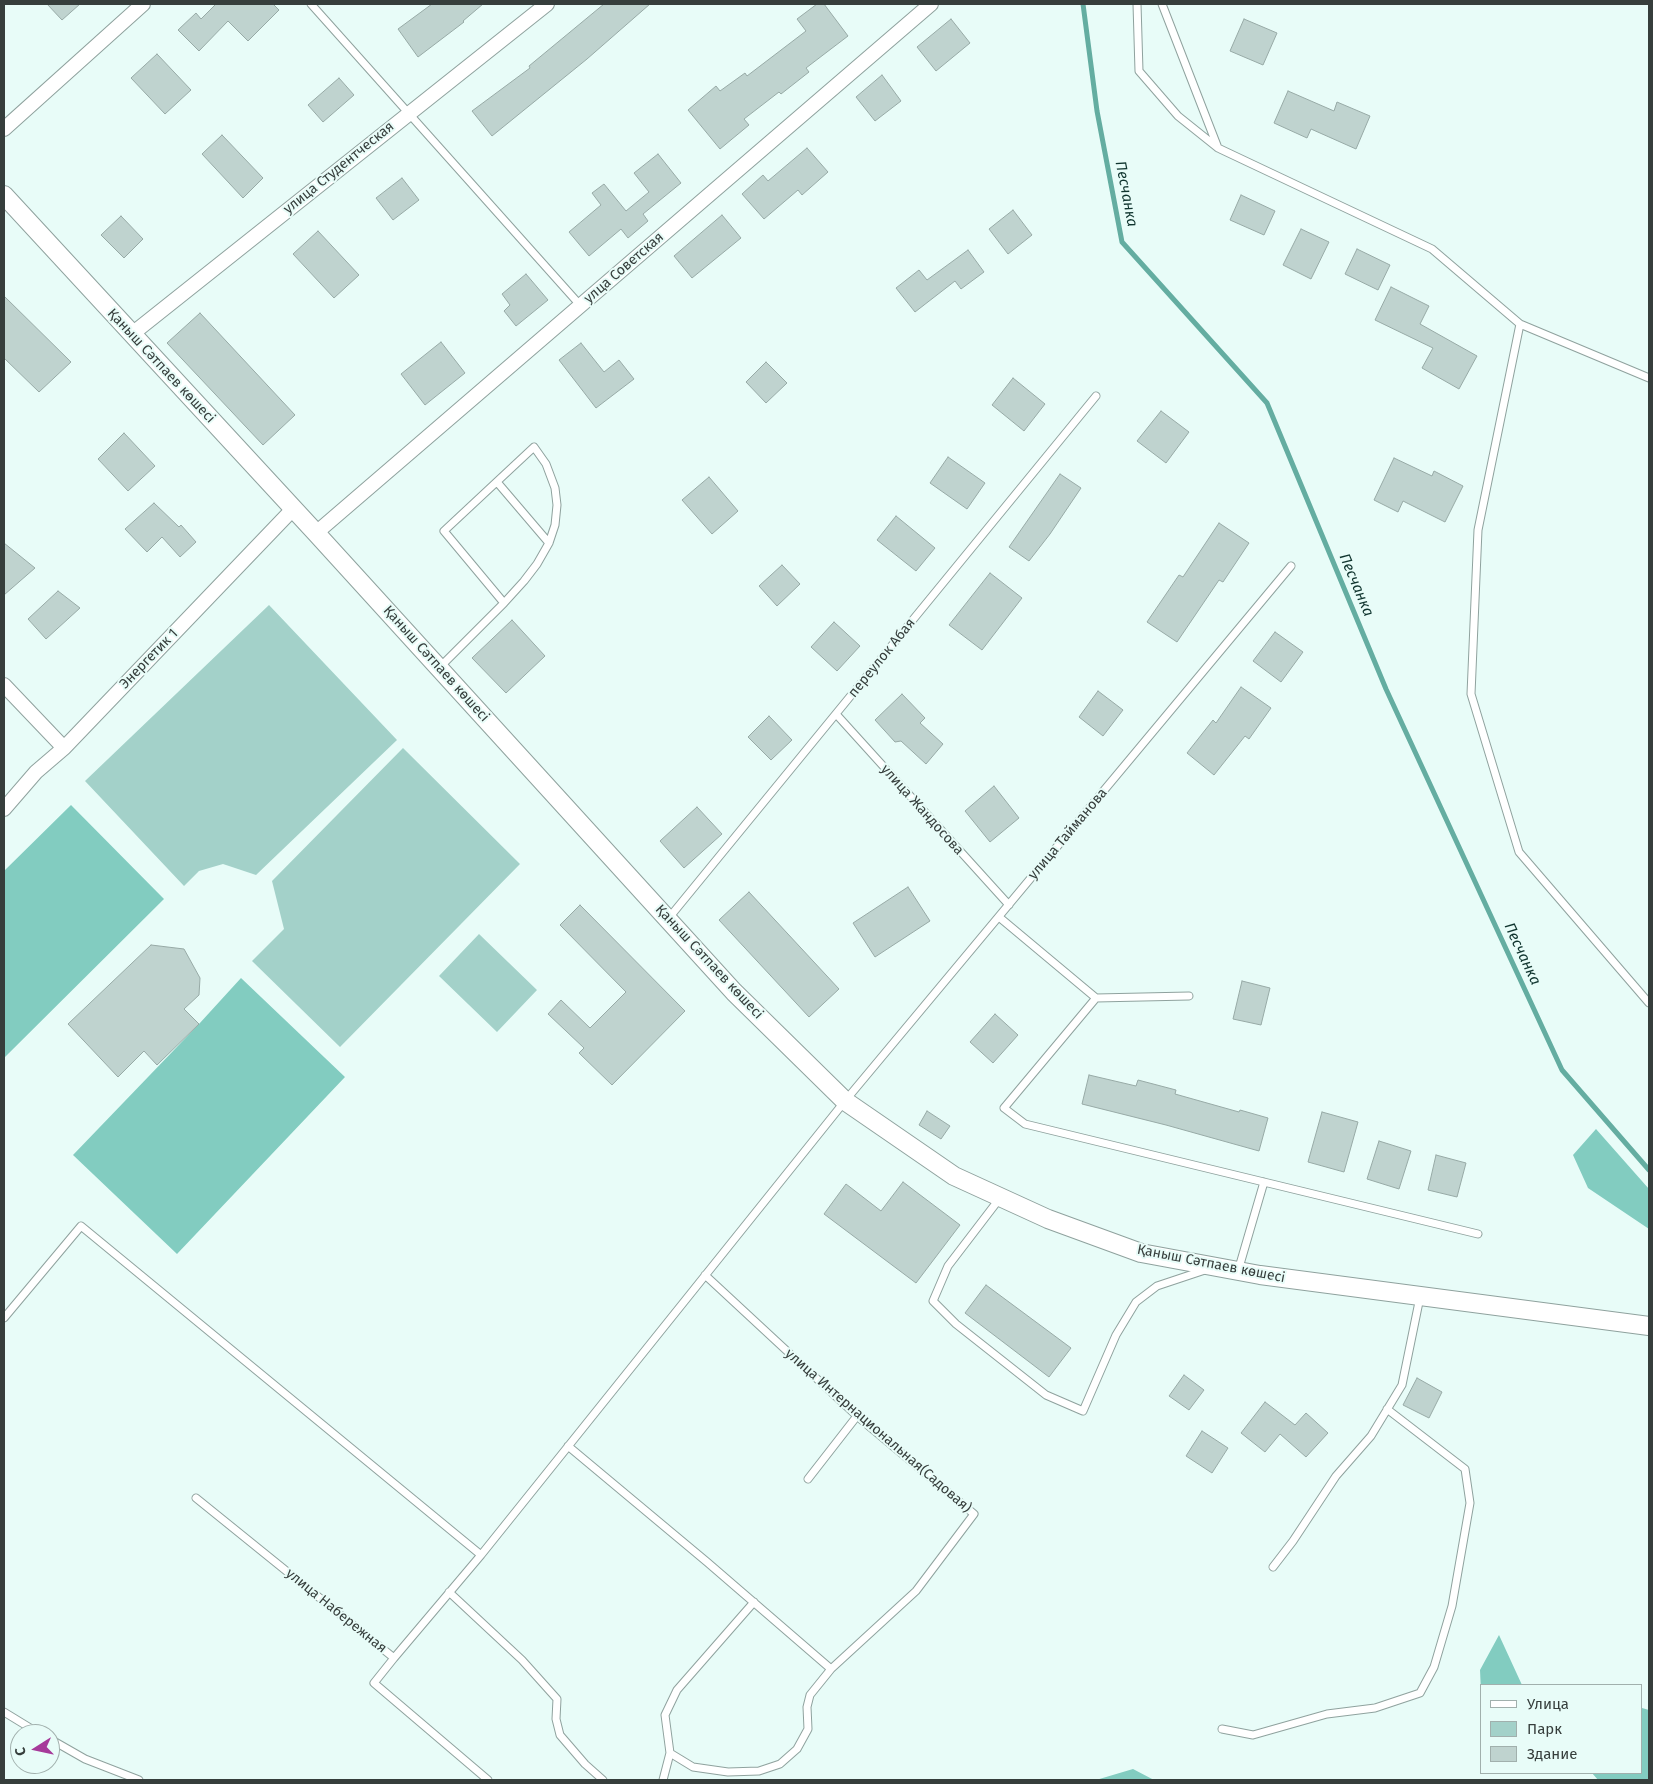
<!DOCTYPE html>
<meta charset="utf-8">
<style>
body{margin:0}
#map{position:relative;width:1653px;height:1784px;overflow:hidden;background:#e8fcf8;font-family:"Fira Sans",sans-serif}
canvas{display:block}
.frame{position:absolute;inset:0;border:5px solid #363e3c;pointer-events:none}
.legend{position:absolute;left:1480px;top:1684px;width:162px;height:90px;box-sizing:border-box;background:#e8fcf8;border:1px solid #a1b0ad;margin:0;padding:6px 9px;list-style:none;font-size:15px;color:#363e3c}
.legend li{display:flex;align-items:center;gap:10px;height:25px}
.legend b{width:25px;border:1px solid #a1b0ad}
.north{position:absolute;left:10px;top:1724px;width:50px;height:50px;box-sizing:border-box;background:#e8fcf8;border:1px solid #a1b0ad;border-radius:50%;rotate:260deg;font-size:14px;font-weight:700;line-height:20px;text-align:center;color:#363e3c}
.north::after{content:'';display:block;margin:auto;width:18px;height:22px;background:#a63a9a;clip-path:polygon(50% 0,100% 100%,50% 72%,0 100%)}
</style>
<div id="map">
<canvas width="1653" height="1784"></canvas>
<div class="frame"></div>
<ul class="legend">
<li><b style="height:6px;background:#fff"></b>Улица</li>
<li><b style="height:14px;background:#a3d1c9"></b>Парк</li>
<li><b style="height:14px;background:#bfd3cf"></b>Здание</li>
</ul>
<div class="north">С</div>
</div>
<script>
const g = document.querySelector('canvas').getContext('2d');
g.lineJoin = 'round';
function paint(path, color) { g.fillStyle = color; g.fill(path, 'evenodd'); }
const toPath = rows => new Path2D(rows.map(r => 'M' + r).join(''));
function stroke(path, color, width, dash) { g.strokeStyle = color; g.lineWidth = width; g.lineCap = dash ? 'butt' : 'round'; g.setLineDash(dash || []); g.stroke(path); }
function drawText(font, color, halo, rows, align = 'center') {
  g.font = font + ' "Fira Sans",sans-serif'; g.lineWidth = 4; g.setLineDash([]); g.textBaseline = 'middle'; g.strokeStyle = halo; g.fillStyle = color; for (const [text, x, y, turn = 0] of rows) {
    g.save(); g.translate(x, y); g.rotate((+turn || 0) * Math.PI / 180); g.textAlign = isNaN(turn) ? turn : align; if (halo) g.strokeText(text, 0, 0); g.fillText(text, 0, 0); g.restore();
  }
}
paint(toPath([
 [269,605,397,740,256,875,223,864,199,871,184,886,85,781],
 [403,748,520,864,340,1047,252,961,284,929,272,881],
 [479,934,537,990,497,1032,439,976]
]), '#a3d1c9');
paint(toPath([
 [71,805,164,899,4,1058,4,871],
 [241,978,345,1077,177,1254,73,1155,199,1024],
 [1596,1129,1649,1189,1649,1229,1588,1188,1573,1155],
 [1499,1635,1522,1685,1482,1685,1482,1714,1480,1670],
 [1642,1708,1649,1710,1649,1780,1598,1780,1592,1773,1642,1773],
 [1133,1769,1154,1780,1096,1780]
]), '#82ccc0');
stroke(toPath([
 [1083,4,1097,111,1122,242,1267,403,1386,689,1562,1070,1649,1170]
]), '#64ada1', 5);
const building = toPath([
 [47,4,80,4,62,20,47,4],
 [216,4,273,4,279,10,248,41,228,21,199,51,178,30,196,13,201,19,216,4],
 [432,4,483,4,463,21,464,22,418,57,398,29,432,4],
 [604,4,650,4,587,59,492,136,472,111,530,68,529,66,604,4],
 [817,4,824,4,848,36,806,68,809,72,781,94,779,92,744,119,749,125,720,149,688,110,716,86,720,91,745,73,747,76,806,31,797,19,817,4],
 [951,19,970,43,936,71,917,47,951,19],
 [1244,19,1277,33,1263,65,1230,51,1244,19],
 [157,54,191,90,165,114,131,78,157,54],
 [882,75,901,101,875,121,856,97,882,75],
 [339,78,354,95,323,122,308,105,339,78],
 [1288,91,1334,111,1337,102,1370,116,1356,149,1311,129,1307,138,1274,123,1288,91],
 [222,135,263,178,243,198,202,154,222,135],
 [807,148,828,172,802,195,798,190,764,219,742,194,763,175,768,181,807,148],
 [658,154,681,183,643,214,648,221,628,238,621,229,589,256,569,232,601,205,592,193,604,184,626,211,649,192,634,173,658,154],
 [402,178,419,200,393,220,376,198,402,178],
 [1241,195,1275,211,1264,235,1230,220,1241,195],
 [1013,210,1032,235,1008,254,989,229,1013,210],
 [722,215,741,238,692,278,674,256,722,215],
 [121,216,143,239,124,258,101,235,121,216],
 [1301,229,1329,242,1311,279,1283,265,1301,229],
 [318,231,359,275,334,298,293,254,318,231],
 [1357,249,1390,265,1378,290,1345,274,1357,249],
 [968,250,984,272,961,289,955,281,915,312,896,288,919,270,927,280,968,250],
 [526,274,548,300,516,326,504,311,510,305,502,294,526,274],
 [1391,287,1429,306,1420,324,1477,356,1459,389,1422,368,1433,348,1375,320,1391,287],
 [4,296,71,362,39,392,4,358,4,296],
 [200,313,295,415,263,445,167,343,200,313],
 [441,342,465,373,425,405,401,374,441,342],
 [581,343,604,372,619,360,634,379,596,408,559,360,581,343],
 [766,362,787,383,766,403,746,382,766,362],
 [1013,378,1045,404,1024,431,992,405,1013,378],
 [1161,411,1189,432,1166,463,1137,441,1161,411],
 [124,433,155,466,128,491,98,459,124,433],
 [948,457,985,483,967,509,930,483,948,457],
 [1394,458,1432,476,1434,471,1463,486,1445,522,1403,501,1398,512,1374,500,1394,458],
 [1060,474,1081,488,1050,534,1029,561,1009,547,1060,474],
 [709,477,738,511,712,534,682,500,709,477],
 [154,503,179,527,181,525,196,542,180,557,162,537,147,552,125,529,154,503],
 [896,516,935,548,916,571,877,540,896,516],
 [1219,523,1249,543,1223,582,1219,580,1177,642,1147,622,1179,575,1183,577,1219,523],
 [4,543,35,568,4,595,4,543],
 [782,565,800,584,777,606,759,586,782,565],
 [990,573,1022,598,982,650,949,625,990,573],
 [58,591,80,608,46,639,28,619,58,591],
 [512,620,545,656,506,693,472,658,512,620],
 [834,622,860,646,837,671,811,647,834,622],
 [1275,632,1303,652,1281,682,1253,661,1275,632],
 [1241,687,1271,708,1249,739,1245,736,1214,775,1187,753,1213,720,1216,723,1241,687],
 [1098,691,1123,710,1103,736,1079,717,1098,691],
 [902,694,925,718,920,723,943,744,926,764,901,741,895,742,875,720,902,694],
 [769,716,792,740,771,760,748,737,769,716],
 [994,786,1019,818,990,842,965,811,994,786],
 [697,807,722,834,684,868,660,841,697,807],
 [908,887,930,921,875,957,853,923,908,887],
 [749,892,839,989,809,1017,719,920,749,892],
 [580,905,685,1011,612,1085,579,1053,584,1048,548,1014,561,1000,590,1028,626,992,560,925,580,905],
 [151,945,184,949,200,978,199,995,184,1009,199,1024,157,1065,144,1051,118,1077,68,1024,151,945],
 [1242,981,1270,988,1261,1025,1233,1019,1242,981],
 [995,1014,1018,1035,993,1063,970,1042,995,1014],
 [1089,1075,1136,1086,1138,1080,1176,1090,1175,1094,1239,1112,1240,1110,1268,1118,1259,1151,1166,1125,1082,1104,1089,1075],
 [927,1111,950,1126,941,1139,919,1125,927,1111],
 [1322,1112,1358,1122,1344,1172,1308,1162,1322,1112],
 [1379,1141,1411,1151,1399,1189,1367,1179,1379,1141],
 [1436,1155,1466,1163,1457,1197,1428,1190,1436,1155],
 [903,1182,960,1225,916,1283,824,1214,846,1184,881,1211,903,1182],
 [986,1285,1071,1348,1049,1377,965,1313,986,1285],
 [1184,1375,1204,1390,1189,1410,1169,1396,1184,1375],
 [1417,1378,1442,1392,1429,1418,1403,1405,1417,1378],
 [1265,1402,1295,1425,1306,1413,1328,1433,1306,1457,1280,1434,1265,1452,1241,1433,1265,1402],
 [1202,1431,1228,1448,1212,1473,1186,1456,1202,1431]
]);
paint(building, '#bfd3cf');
stroke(building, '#97aaa6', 1);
const service = toPath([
 [311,4,580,305],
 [1137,4,1139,71,1178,116,1218,148],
 [1162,4,1218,148,1432,249,1520,324],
 [1649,378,1520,324,1478,530,1471,694,1519,852,1649,1003],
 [497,482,549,543],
 [440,667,504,603,524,581,537,564,549,543,555,525,557,505,555,488,546,464,534,447,444,531,504,603],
 [836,714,1009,905],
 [999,917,1096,998,1189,996],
 [668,919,1096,396],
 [1096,998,1004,1108,1025,1124,1478,1234],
 [1000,1198,948,1266,933,1301,956,1324,1046,1395,1083,1411,1116,1335,1136,1302,1157,1286,1205,1270],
 [1238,1271,1264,1182],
 [4,1318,81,1226,481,1555,845,1101,1291,566],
 [568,1446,707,1562,831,1669,916,1591,974,1514,857,1416,705,1275],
 [808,1479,857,1416],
 [196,1498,394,1658,481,1555],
 [1273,1567,1293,1541,1336,1476,1371,1436,1402,1385,1420,1297],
 [449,1592,522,1660,557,1699,556,1719,560,1735,585,1764,603,1780],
 [394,1658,374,1683,488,1780],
 [4,1712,40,1734],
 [1222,1729,1253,1735,1327,1714,1375,1708,1420,1693,1434,1667,1452,1606,1470,1503,1465,1469,1387,1409],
 [50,1739,85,1759,139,1780],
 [670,1753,665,1715,677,1690,754,1602],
 [663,1780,670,1753,693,1767,728,1772,759,1771,780,1764,797,1749,808,1729,807,1707,810,1695,831,1669]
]);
const minor = toPath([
 [4,129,143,4],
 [132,334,547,4],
 [316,533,931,4],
 [4,685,64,748],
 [4,809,36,772,64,748,293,509]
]);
const tertiary = toPath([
 [4,195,316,533,734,992,845,1101,954,1176,1048,1219,1141,1253,1260,1275,1649,1326]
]);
stroke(service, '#8fa29e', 9);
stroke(minor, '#8fa29e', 16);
stroke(tertiary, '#8fa29e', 20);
stroke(service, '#fff', 7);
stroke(minor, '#fff', 14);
stroke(tertiary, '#fff', 18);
drawText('14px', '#363e3c', '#e8fcf8', [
 ["улица Студентческая",339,168,-39],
 ["улца Советская",624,268,-41],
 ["Қаныш Сәтпаев көшесі",161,366,47],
 ["переулок Абая",882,658,-51],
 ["Энергетик 1",149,659,-46],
 ["Қаныш Сәтпаев көшесі",436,664,48],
 ["улица Жандосова",922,810,48],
 ["улица Тайманова",1068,834,-50],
 ["Қаныш Сәтпаев көшесі",709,962,47],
 ["Қаныш Сәтпаев көшесі",1211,1264,11],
 ["улица Интернациональная(Садовая)",878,1431,41],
 ["улица Набережная",336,1611,39]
]);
drawText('italic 15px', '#0f342e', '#e8fcf8', [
 ["Песчанка",1126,194,79],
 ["Песчанка",1356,585,67],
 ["Песчанка",1522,954,65]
]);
</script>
